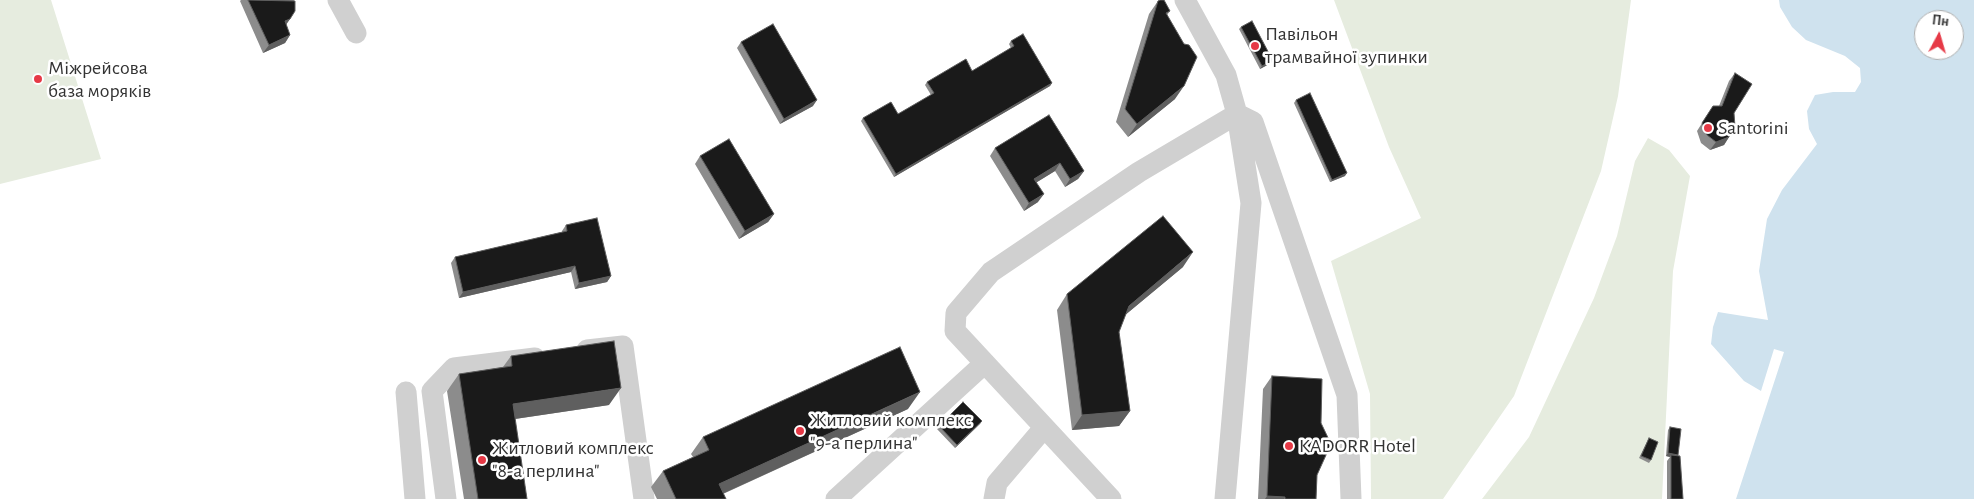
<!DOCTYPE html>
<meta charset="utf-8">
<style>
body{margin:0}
#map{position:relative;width:1974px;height:499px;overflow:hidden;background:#fff;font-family:"Alegreya Sans",sans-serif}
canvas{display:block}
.north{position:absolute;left:1914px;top:10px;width:50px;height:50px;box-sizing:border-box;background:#fff;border:1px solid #adadad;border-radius:50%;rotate:6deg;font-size:14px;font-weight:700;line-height:20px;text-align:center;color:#333}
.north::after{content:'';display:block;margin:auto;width:18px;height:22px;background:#e63946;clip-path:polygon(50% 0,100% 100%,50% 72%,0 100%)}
</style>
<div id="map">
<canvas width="1974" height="499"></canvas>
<div class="north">Пн</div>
</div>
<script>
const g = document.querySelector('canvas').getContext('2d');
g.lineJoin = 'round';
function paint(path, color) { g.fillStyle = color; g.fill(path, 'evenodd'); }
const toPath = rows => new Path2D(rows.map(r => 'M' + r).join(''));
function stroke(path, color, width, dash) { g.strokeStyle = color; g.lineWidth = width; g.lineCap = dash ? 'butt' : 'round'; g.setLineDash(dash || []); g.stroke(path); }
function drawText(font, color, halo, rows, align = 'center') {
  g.font = font + ' "Alegreya Sans",sans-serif'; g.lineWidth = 5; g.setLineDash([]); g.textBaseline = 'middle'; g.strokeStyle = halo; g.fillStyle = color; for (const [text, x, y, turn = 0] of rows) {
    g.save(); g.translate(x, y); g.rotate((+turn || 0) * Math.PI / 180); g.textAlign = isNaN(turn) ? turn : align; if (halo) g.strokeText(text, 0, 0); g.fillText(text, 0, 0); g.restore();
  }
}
paint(toPath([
 [0,0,51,0,101,159,0,184],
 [1334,0,1631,0,1618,96,1601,171,1514,396,1443,499,1371,499,1370,394,1331,261,1421,218,1389,147],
 [1648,138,1669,150,1690,176,1673,271,1662,499,1482,499,1529,437,1594,298,1617,236,1635,161]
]), '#e6ecdf');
paint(toPath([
 [1779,0,1974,0,1974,499,1736,499,1784,352,1774,349,1761,391,1744,381,1711,344,1713,327,1718,312,1768,320,1759,271,1767,219,1782,190,1817,144,1809,129,1807,111,1815,95,1833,92,1855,92,1861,82,1860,68,1845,56,1806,40,1792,27,1780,7],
 [1924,20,1954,20,1954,50,1924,50]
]), '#cfe2ee');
stroke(toPath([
 [338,0,356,33],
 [1185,0,1226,75,1237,114,1251,203,1225,499],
 [1237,114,1253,122,1347,395,1351,499],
 [587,350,623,346,644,499],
 [406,392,415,499],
 [446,499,432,391,454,368,535,358],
 [836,499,985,363],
 [994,499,997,483,1043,429],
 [1111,499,955,331,956,313,991,272,1139,172,1237,114]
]), '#d0d0d0', 21);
paint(toPath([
 [241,0,294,0,290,19,286,25,290,35,285,43,263,53,240,1],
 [1158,1,1170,11,1167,15,1175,99,1128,137,1116,122,1149,14],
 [1241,27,1271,63,1260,69,1239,29],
 [1011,41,1052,83,1050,86,894,177,861,121,863,118,898,114,931,95,925,85,927,82,972,71,1011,48,1009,44],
 [741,42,813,106,780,124,737,48],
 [1735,73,1734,113,1729,137,1724,145,1710,150,1701,143,1697,131,1713,106,1719,106,1729,81],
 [1296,100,1345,176,1330,182,1294,103],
 [1049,115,1084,171,1078,179,1065,187,1055,171,1037,182,1038,202,1024,211,990,156,995,148],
 [700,156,774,214,768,222,739,239,695,164],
 [566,225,611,276,607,282,575,289,571,272,459,298,451,263,455,257,562,232,562,231],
 [1183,267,1125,315,1119,332,1130,411,1119,426,1072,430,1057,310,1067,294],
 [511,356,609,405,515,419,527,499,464,499,447,391,459,374,503,367],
 [1272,376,1317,475,1316,499,1258,499,1263,389],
 [908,409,723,494,726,499,657,499,651,487,663,471,693,457,691,454,703,437],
 [982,421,955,448,937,429,939,426],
 [1670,427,1678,455,1683,499,1667,499,1667,461,1670,457,1666,456,1668,430],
 [1649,438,1651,460,1649,463,1639,458]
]), '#8c8c8c');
paint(toPath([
 [290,19,284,27,285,21],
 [290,35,285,43,263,53,269,45],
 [1273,61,1271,63,1260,69,1262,66],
 [1052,83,1050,86,894,177,896,174],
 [1184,86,1175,99,1128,137,1137,124],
 [817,100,813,106,780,124,784,119],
 [1729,137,1724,145,1710,150,1716,142],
 [1060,163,1055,171,1029,187,1034,179],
 [1084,171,1078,179,1065,187,1070,179],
 [1347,173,1345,176,1330,182,1332,180],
 [1044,194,1038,202,1024,211,1029,203],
 [774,214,768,222,739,239,745,231],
 [1193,252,1183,267,1118,321,1129,306],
 [575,266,571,272,459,298,463,292],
 [611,276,607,282,575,289,579,283],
 [621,388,609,405,501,421,513,404],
 [920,392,908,409,711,499,719,484],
 [1130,411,1119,426,1072,430,1082,415],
 [982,421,980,424,955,448,957,445],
 [1668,453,1678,455,1676,458,1671,455,1670,457,1666,456],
 [1267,496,1285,497,1284,499,1265,499]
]), '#5f5f5f');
const building = toPath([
 [248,0,295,1,295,11,290,19,285,21,290,35,269,45,248,0],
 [1160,0,1164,0,1170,11,1166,13,1184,44,1189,45,1197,57,1184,86,1137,124,1125,109,1158,1,1160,0],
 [1252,21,1273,61,1262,66,1241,27,1252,21],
 [773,24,817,100,784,119,741,42,773,24],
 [1023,34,1052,83,896,174,863,118,891,102,898,114,934,93,927,82,966,59,972,71,1014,46,1011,41,1023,34],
 [1735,73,1752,84,1734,113,1735,127,1729,137,1716,142,1707,135,1702,123,1713,106,1722,106,1735,73],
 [1310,93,1347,173,1332,180,1296,100,1310,93],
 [1049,115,1084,171,1070,179,1060,163,1034,179,1044,194,1029,203,995,148,1049,115],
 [729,139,774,214,745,231,700,156,729,139],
 [1163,216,1193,252,1129,306,1119,332,1130,411,1082,415,1067,294,1163,216],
 [597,218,611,276,579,283,575,266,463,292,455,257,567,231,566,225,597,218],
 [614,341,621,388,513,404,527,499,478,499,459,374,512,366,511,356,614,341],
 [900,347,920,392,719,484,726,499,676,499,663,471,709,450,703,437,900,347],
 [1272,376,1322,379,1321,423,1331,444,1317,475,1316,499,1285,499,1285,497,1267,496,1272,376],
 [963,402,982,421,957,445,939,426,963,402],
 [1670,427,1681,429,1678,455,1668,453,1670,427],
 [1649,438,1658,442,1651,460,1641,456,1649,438],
 [1671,455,1680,456,1683,499,1671,499,1671,455]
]);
paint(building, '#1a1a1a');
stroke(building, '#5f5f5f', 1);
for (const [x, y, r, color] of [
 [1255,46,5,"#e63946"],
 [38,79,5,"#e63946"],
 [1708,128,5,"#e63946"],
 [800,431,5,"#e63946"],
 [1289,446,5,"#e63946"],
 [482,460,5,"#e63946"]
]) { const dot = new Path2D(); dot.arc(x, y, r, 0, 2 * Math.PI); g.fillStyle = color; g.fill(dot); stroke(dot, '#fff', 2); }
drawText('20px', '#333', '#fff', [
 ["Павільон",1265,34],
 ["трамвайної зупинки",1265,57],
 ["Міжрейсова",48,68],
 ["база моряків",48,91],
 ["Santorini",1718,128],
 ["Житловий комплекс",810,420],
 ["\"9-а перлина\"",810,443],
 ["KADORR Hotel",1299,446],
 ["Житловий комплекс",492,448],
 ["\"8-а перлина\"",492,471]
], 'left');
</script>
